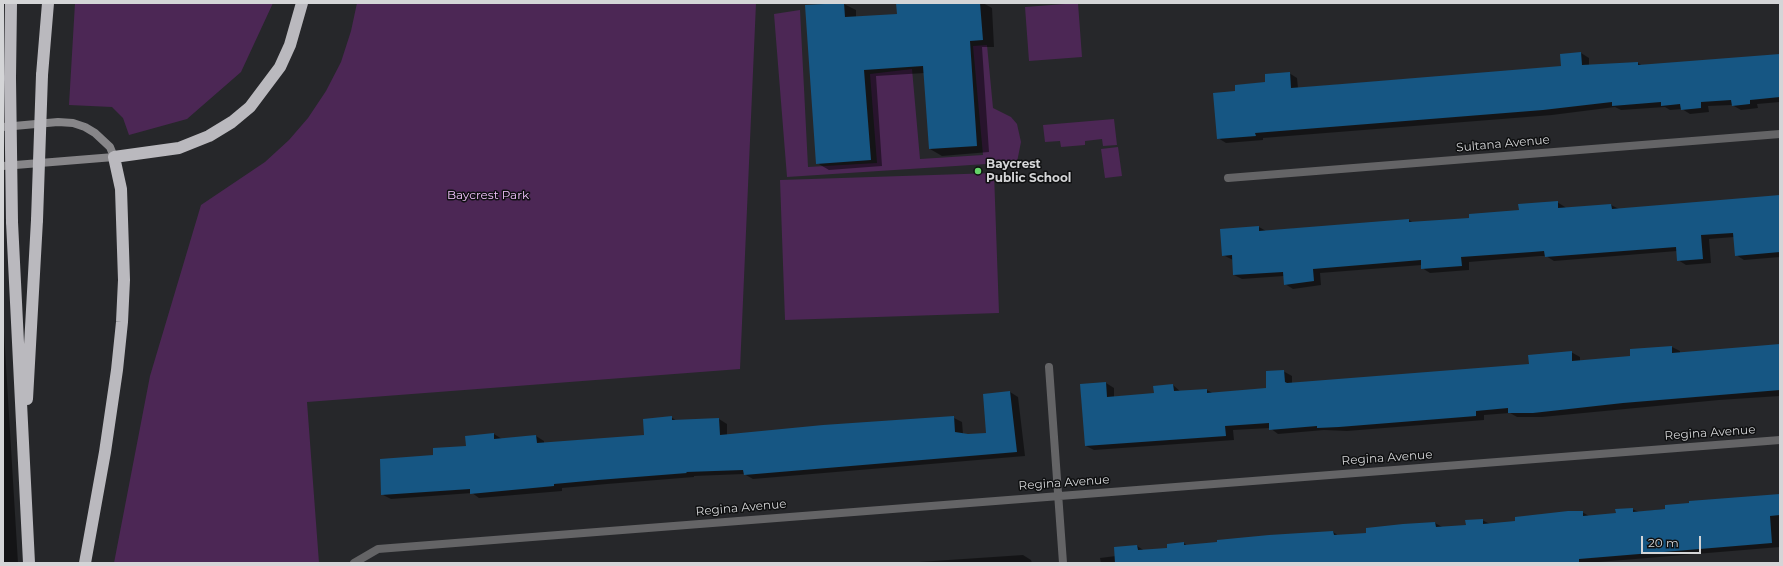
<!DOCTYPE html>
<style>
body{margin:0}
#map{position:relative;width:1783px;height:566px;overflow:hidden;background:#26272a;font-family:Montserrat,sans-serif}
canvas{display:block}
.frame{position:absolute;inset:0;border:4px solid #d4d5d7;pointer-events:none}
.scale{position:absolute;left:1641px;top:536px;width:60px;height:18px;box-sizing:border-box;border:2px solid #d4d5d7;border-top:0;padding-left:5px;font-size:12px;line-height:14px;white-space:nowrap;color:#d4d5d7;-webkit-text-stroke:3px #0f1011;paint-order:stroke}
</style>
<div id="map">
<canvas width="1783" height="566"></canvas>
<div class="frame"></div>
<div class="scale">20 m</div>
</div>
<script>
const g = document.querySelector('canvas').getContext('2d');
g.lineJoin = 'round';
function paint(path, color) { g.fillStyle = color; g.fill(path, 'evenodd'); }
const toPath = rows => new Path2D(rows.map(r => 'M' + r).join(''));
function stroke(path, color, width, dash) { g.strokeStyle = color; g.lineWidth = width; g.lineCap = dash ? 'butt' : 'round'; g.setLineDash(dash || []); g.stroke(path); }
function drawText(font, color, halo, rows, align = 'center') {
  g.font = font + ' Montserrat,sans-serif'; g.lineWidth = 3; g.setLineDash([]); g.textBaseline = 'middle'; g.strokeStyle = halo; g.fillStyle = color; for (const [text, x, y, turn = 0] of rows) {
    g.save(); g.translate(x, y); g.rotate((+turn || 0) * Math.PI / 180); g.textAlign = isNaN(turn) ? turn : align; if (halo) g.strokeText(text, 0, 0); g.fillText(text, 0, 0); g.restore();
  }
}
paint(toPath([
 [75,3,273,3,241,72,187,119,129,135,123,118,112,107,69,105],
 [357,3,756,3,740,369,307,402,319,563,114,563,150,376,201,205,265,162,289,140,308,118,326,91,341,62,351,31],
 [1078,3,1082,57,1029,61,1025,7],
 [800,10,808,167,877,163,870,74,912,69,920,159,983,155,973,46,987,45,993,108,1011,117,1017,124,1021,142,1017,162,787,177,774,14],
 [1114,119,1117,145,1103,146,1102,139,1085,141,1085,145,1061,147,1060,141,1045,142,1043,125],
 [1118,147,1122,176,1105,178,1101,149],
 [994,173,999,313,785,320,780,180]
]), '#4c2755');
paint(toPath([
 [897,3,983,3,992,8,994,47,982,47,989,152,942,156,930,149,925,73,876,76,882,166,829,170,817,163,844,4,856,10,856,17,898,15],
 [1581,53,1589,58,1589,66,1638,63,1643,66,1780,55,1780,102,1757,104,1758,108,1741,110,1732,105,1708,106,1709,112,1690,114,1682,109,1670,110,1665,107,1621,110,1615,107,1552,115,1263,138,1263,140,1226,143,1218,138,1237,92,1266,83,1289,73,1297,78,1298,88,1562,67],
 [1780,196,1780,257,1744,260,1736,255,1734,237,1709,239,1711,263,1686,265,1678,260,1677,251,1554,261,1546,256,1540,256,1469,262,1469,270,1430,273,1422,268,1422,265,1320,273,1321,285,1293,289,1285,284,1284,276,1242,279,1234,275,1233,260,1223,255,1259,227,1266,231,1409,220,1414,223,1471,219,1520,211,1557,202,1565,207,1566,208,1611,205,1619,209],
 [3,316,18,563,3,563],
 [1779,341,1780,341,1780,396,1719,400,1542,417,1517,417,1510,413,1484,415,1484,420,1347,431,1324,430,1278,434,1270,428,1233,430,1234,440,1094,450,1086,446,1106,383,1114,388,1114,397,1155,394,1173,385,1181,392,1207,390,1214,394,1267,389,1283,371,1292,376,1292,384,1530,365,1571,352,1580,357,1580,361,1632,357,1672,347,1680,351,1680,353,1779,345],
 [1010,392,1018,397,1025,456,753,479,744,474,694,476,694,477,607,484,562,488,562,491,479,498,472,493,391,499,383,495,434,455,467,447,494,434,502,439,536,436,544,441,544,443,645,436,671,417,677,421,719,419,727,424,727,435,954,418,962,422,963,434,987,434],
 [1780,495,1780,547,1587,563,1101,563,1100,558,1116,556,1137,546,1145,551,1168,549,1184,543,1188,546,1333,532,1339,536,1367,534,1435,523,1444,528,1467,526,1482,520,1490,524,1516,522,1582,512,1589,516,1617,514,1632,509,1639,512],
 [1023,555,1031,560,1032,563,904,563]
]), '#0007');
paint(toPath([
 [844,3,845,17,897,14,896,3,980,3,983,40,970,41,977,146,929,149,923,66,864,70,871,160,816,164,805,5],
 [1581,52,1582,65,1638,62,1638,65,1780,54,1780,97,1750,100,1750,104,1732,106,1731,100,1701,102,1701,108,1681,110,1680,104,1661,106,1661,102,1612,106,1612,102,1543,110,1255,133,1256,136,1217,139,1213,93,1235,91,1235,85,1265,82,1265,74,1290,72,1291,88,1342,84,1561,66,1560,54],
 [1780,195,1780,252,1735,256,1733,233,1701,235,1703,259,1677,261,1676,247,1545,257,1544,251,1532,252,1461,257,1462,266,1421,269,1421,260,1313,269,1314,281,1284,285,1283,272,1233,275,1232,255,1222,256,1220,229,1259,226,1259,231,1409,219,1409,222,1469,218,1469,214,1519,210,1518,204,1558,201,1558,208,1611,204,1612,209],
 [1780,344,1780,390,1623,403,1533,413,1508,413,1508,408,1476,411,1476,416,1339,427,1317,428,1317,426,1269,430,1269,423,1225,426,1226,436,1085,446,1080,384,1106,382,1107,397,1154,393,1153,386,1173,384,1174,391,1207,389,1207,393,1266,388,1266,371,1284,370,1285,382,1287,383,1529,364,1528,355,1572,351,1572,361,1630,356,1630,349,1672,346,1672,353],
 [1010,391,1017,452,744,475,743,470,686,472,687,473,598,480,554,484,554,486,470,494,470,489,381,495,380,459,433,455,433,448,466,446,465,436,494,433,494,439,536,435,537,443,644,435,643,419,672,416,672,420,719,418,720,435,823,425,954,416,955,432,968,434,986,433,983,394],
 [1780,494,1780,515,1770,516,1772,543,1579,559,1579,563,1115,563,1114,547,1137,545,1138,550,1167,548,1167,544,1184,542,1184,545,1217,542,1217,540,1269,535,1333,531,1334,535,1351,534,1366,533,1366,528,1403,524,1435,522,1436,527,1466,525,1465,520,1483,519,1483,524,1515,521,1515,517,1568,511,1583,511,1583,516,1616,513,1615,509,1633,508,1633,512,1665,509,1665,505,1689,503,1689,501]
]), '#165683');
stroke(toPath([
 [1228,178,1780,134],
 [1049,367,1063,563],
 [354,563,378,549,1780,440]
]), '#646466', 8);
stroke(toPath([
 [3,127,58,122,73,123,85,127,95,133,110,147,114,157,3,166]
]), '#878689', 8);
stroke(toPath([
 [42,75,48,3],
 [10,78,11,3],
 [12,222,29,563],
 [27,399,37,220],
 [85,563,105,452,117,370,122,322,124,280,121,189,114,157,179,148,209,136,232,122,250,107,280,67,290,45,302,3]
]), '#bab9be', 12);
stroke(toPath([
 [10,78,12,222],
 [37,220,42,75]
]), '#bab9be', 12);
for (const [x, y, r, color] of [
 [978,171,4,"#64d468"]
]) { const dot = new Path2D(); dot.arc(x, y, r, 0, 2 * Math.PI); g.fillStyle = color; g.fill(dot); stroke(dot, '#0f1011', 1.5); }
drawText('12px', '#d4d5d7', '#0f1011', [
 ["Sultana Avenue",1503,144,-5],
 ["Regina Avenue",1710,433,-4],
 ["Regina Avenue",1387,458,-4],
 ["Regina Avenue",1064,483,-4],
 ["Regina Avenue",741,508,-5]
]);
drawText('bold 12px', '#d4d5d7', '#0f1011', [
 ["Baycrest",986,164],
 ["Public School",986,178]
], 'left');
drawText('12px', '#f0c1fa', '#0f1011', [
 ["Baycrest Park",488,195]
]);
</script>
